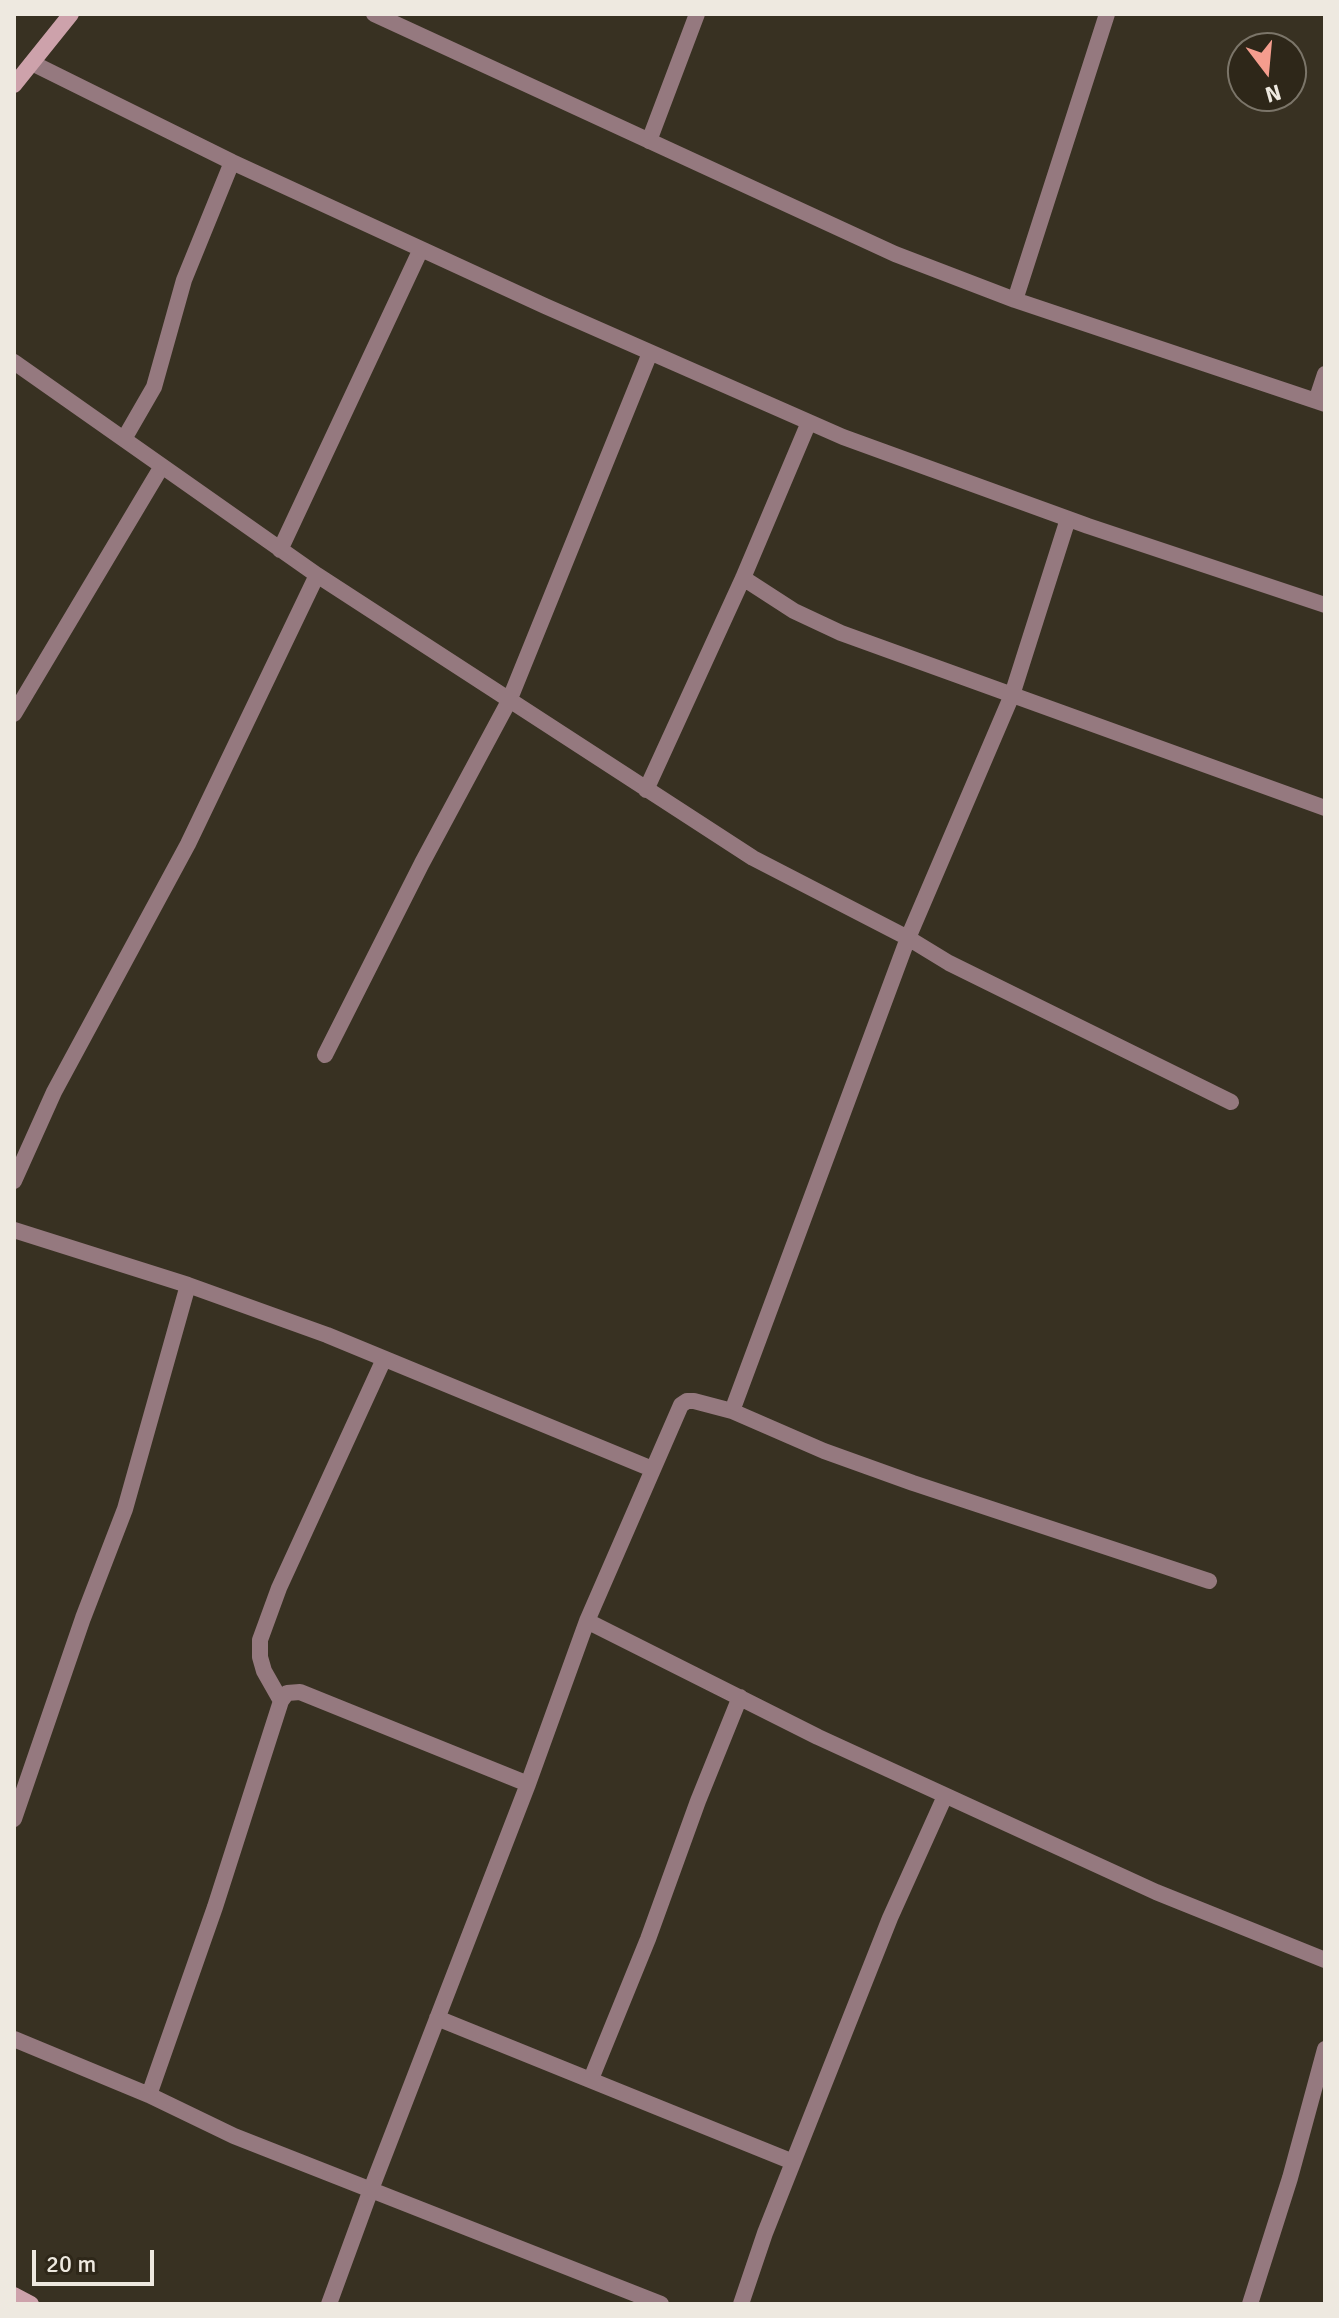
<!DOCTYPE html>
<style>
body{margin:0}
#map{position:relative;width:1339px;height:2318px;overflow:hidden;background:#383122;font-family:Signika,sans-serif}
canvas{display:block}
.frame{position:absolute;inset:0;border:16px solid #eee9e0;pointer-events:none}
.north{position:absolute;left:1227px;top:32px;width:80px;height:80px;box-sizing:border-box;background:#2e2719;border:2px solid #7b7569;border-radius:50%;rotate:164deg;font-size:22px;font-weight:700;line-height:32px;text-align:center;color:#eee9e0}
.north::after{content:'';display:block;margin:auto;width:28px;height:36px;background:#f59d8e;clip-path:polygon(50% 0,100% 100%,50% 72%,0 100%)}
.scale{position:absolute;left:32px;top:2250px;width:122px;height:36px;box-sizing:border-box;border:4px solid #eee9e0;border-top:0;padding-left:10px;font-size:24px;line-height:28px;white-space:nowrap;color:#eee9e0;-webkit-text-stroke:6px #2e2719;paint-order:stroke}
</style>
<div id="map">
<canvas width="1339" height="2318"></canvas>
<div class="frame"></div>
<div class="north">N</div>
<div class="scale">20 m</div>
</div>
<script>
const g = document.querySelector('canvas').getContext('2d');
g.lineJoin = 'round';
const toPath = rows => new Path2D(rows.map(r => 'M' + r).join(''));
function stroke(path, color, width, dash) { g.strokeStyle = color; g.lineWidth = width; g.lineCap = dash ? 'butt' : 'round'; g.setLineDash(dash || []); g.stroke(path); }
stroke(toPath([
 [374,14,895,254,1015,300,1325,404],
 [32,63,232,162,545,306,843,437,1088,526,1325,605],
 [649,141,697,14],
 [1015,300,1107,14],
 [14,362,317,575,753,858,908,938,949,963,1231,1102],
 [1316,401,1325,374],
 [124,439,154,387,184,280,232,162],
 [280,550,421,249],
 [743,578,794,611,841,633,1325,808],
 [14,714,162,466],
 [646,790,743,578,809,422],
 [325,1055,422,863,509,701,650,353],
 [14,1181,54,1092,188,844,317,575],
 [14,1230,188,1285,327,1335,652,1469],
 [732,1411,908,938,1012,695,1068,519],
 [587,1621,818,1737,1156,1892,1325,1960],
 [281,1701,264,1671,260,1657,260,1640,279,1588,384,1359],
 [14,1819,83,1618,125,1509,188,1285],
 [437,2018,793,2162],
 [14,2039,149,2095,234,2136,661,2304],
 [591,2079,648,1939,698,1801,740,1697],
 [149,2095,215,1907,281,1701,287,1693,300,1692,528,1784],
 [329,2304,370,2192,528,1784,587,1621,681,1405,687,1401,694,1401,732,1411,824,1451,913,1483,1209,1581],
 [741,2304,765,2233,890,1918,945,1796],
 [1250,2304,1290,2178,1325,2049]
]), '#95797f', 16);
stroke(toPath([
 [14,85,71,14],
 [14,2295,31,2304]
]), '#cda2ab', 16);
</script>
